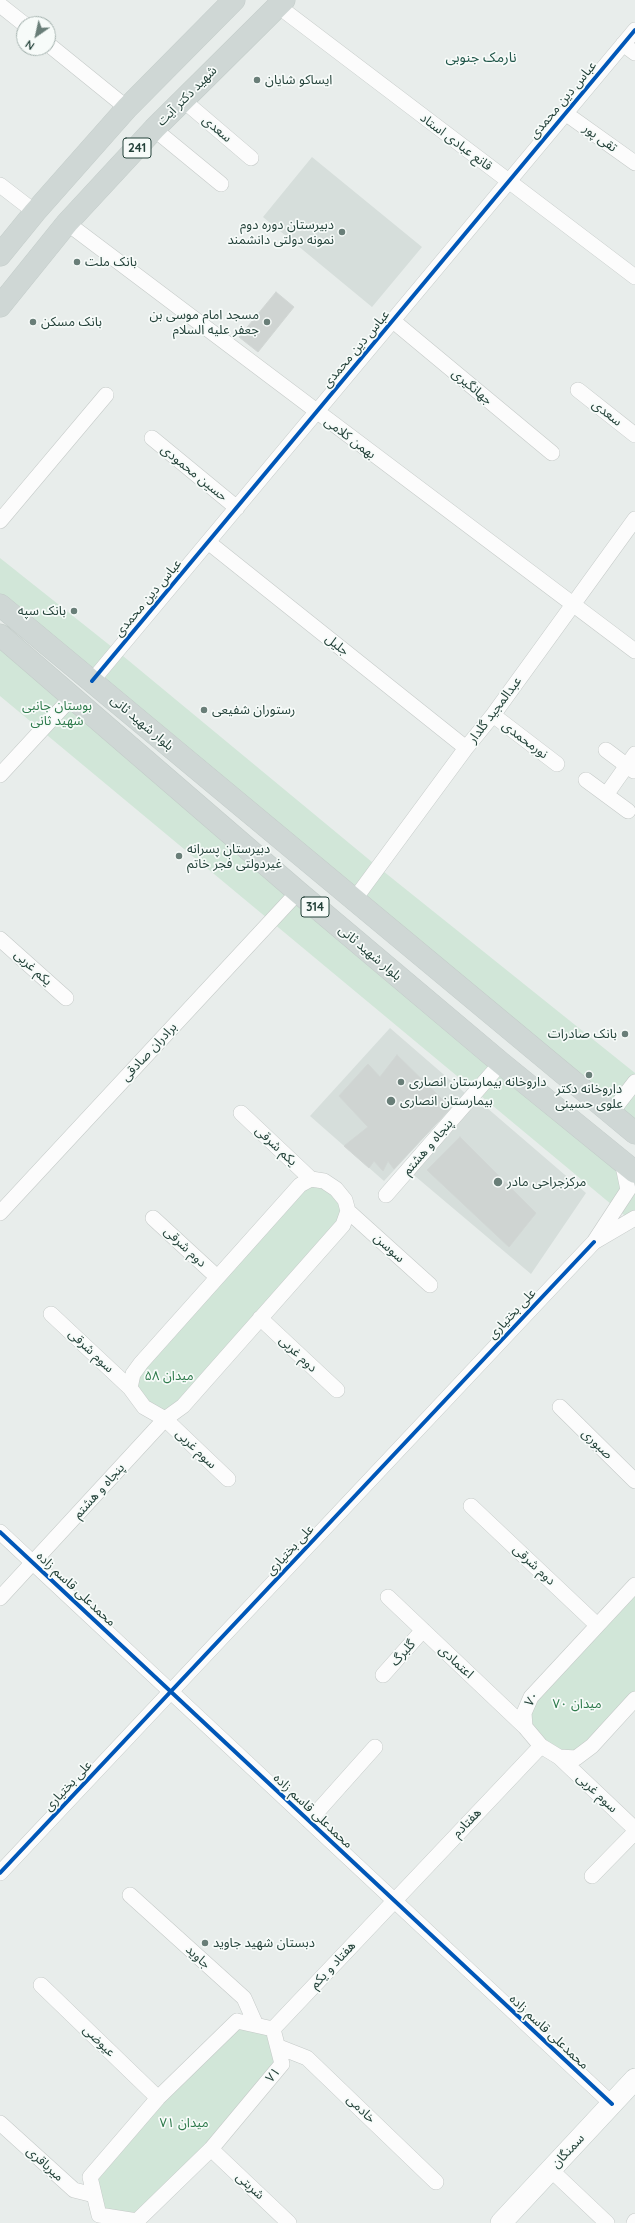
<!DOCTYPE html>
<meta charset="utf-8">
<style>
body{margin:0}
#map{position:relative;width:635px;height:2223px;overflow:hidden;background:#e8edeb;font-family:Quicksand,sans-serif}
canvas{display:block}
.north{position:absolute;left:16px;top:16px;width:40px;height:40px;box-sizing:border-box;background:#f7fbf9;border:1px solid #a3b1ad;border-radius:50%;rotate:214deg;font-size:11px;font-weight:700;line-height:16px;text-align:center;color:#24423a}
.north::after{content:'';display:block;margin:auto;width:14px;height:18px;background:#697e78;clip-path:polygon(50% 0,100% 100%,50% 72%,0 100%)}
</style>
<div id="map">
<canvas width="635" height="2223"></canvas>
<div class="north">N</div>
</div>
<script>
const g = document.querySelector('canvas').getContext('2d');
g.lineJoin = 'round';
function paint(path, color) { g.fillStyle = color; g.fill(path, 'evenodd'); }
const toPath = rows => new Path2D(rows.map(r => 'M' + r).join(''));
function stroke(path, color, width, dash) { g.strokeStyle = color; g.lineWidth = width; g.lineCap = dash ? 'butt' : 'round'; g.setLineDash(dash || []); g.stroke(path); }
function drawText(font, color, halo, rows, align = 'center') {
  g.font = font + ' Quicksand,"Noto Sans Arabic",sans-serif'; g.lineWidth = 3.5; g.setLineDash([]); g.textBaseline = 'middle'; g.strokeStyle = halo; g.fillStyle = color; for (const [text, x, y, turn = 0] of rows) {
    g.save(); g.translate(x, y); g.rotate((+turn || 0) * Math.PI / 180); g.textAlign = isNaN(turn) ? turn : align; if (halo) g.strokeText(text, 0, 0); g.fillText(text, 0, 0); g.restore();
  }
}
paint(toPath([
 [312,157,422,247,372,307,263,217],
 [390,1028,465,1093,384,1181,310,1116],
 [479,1101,586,1193,531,1274,409,1171]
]), '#d6dedb');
paint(toPath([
 [0,558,117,651,378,867,635,1073,635,1133,0,605],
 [0,646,635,1172,635,1224,0,696],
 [324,1181,348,1211,175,1412,144,1407,133,1374,300,1185],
 [635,1585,635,1699,592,1746,559,1757,525,1727,531,1697],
 [237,2021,273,2029,282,2064,137,2221,99,2215,90,2177]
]), '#d1e6d8');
const building = toPath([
 [276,292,294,307,258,352,239,337,276,292],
 [397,1055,451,1108,394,1169,388,1161,383,1171,374,1161,369,1168,344,1146,368,1127,339,1096,368,1064,380,1077,397,1055],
 [460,1137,536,1213,509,1247,427,1170,460,1137]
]);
paint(building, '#cfd4d2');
stroke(building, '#d1d6d4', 1);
const street = toPath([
 [0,5,24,24],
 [278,6,635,277],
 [48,44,127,108],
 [623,44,635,53],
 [183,100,251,158],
 [565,113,635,163],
 [154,129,221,184],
 [0,185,35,212],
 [67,223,635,651],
 [392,320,552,453],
 [578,390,635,435],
 [152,438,237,508],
 [0,521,106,395],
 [208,542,466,748],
 [92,681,635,30],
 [493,715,557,764],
 [606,750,634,771],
 [0,775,72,697],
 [586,780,628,811],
 [606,795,635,754],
 [354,900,466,748,493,715,635,519],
 [0,939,66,998],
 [241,1113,311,1179],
 [611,1113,635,1082],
 [622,1161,628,1190,594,1242,635,1218],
 [311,1179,324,1181,336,1189,345,1200,348,1211,343,1225,183,1406,165,1419,144,1407,130,1388,133,1374,141,1363,300,1185,311,1179],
 [386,1195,501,1063],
 [348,1211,430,1285],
 [0,1213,298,892],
 [153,1218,217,1277],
 [51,1314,130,1388],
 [260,1318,337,1390],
 [560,1407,635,1481],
 [471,1506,597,1625],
 [0,1532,612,2104],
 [635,1585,531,1697,524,1713,525,1727,541,1746,559,1757,576,1758,592,1746,635,1699],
 [388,1597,525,1727],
 [0,1598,165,1419,228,1479],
 [383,1675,423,1630],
 [559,1757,635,1829],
 [309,1821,375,1747],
 [0,1873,594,1242],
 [592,1876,635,1832],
 [130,1895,244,1998,256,2025],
 [41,1985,158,2098],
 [237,2021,273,2029,282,2064,211,2149,137,2221,99,2215,90,2177,158,2098,237,2021],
 [273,2029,541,1746],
 [279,2047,307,2058,436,2182],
 [0,2123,74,2190,94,2195],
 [211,2149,289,2223],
 [551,2170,607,2223],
 [634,2223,635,2221]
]);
const secondary = toPath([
 [501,2223,635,2079]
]);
const primary = toPath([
 [0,255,35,212,127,108,234,0],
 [0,306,67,223,154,129,284,0],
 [0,605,635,1133],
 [0,635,298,892,501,1063,635,1172]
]);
stroke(street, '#c5cac8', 16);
stroke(secondary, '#c3cbc8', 22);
stroke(primary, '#c3ccc9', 23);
stroke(street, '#fcfcfc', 15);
stroke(secondary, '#fcfcfc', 21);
stroke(primary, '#cfd7d5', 22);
stroke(toPath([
 [92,681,635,30],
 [0,1532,612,2104],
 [0,1873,594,1242]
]), '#0057b8', 4);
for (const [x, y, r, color] of [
 [257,80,4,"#697e78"],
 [342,232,4,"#697e78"],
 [77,262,4,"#697e78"],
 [33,322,4,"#697e78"],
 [267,322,4,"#697e78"],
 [74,611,4,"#697e78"],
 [204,710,4,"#697e78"],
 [179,856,4,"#697e78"],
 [625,1034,4,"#697e78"],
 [589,1075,4,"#697e78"],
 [401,1082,4,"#697e78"],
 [391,1101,5,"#697e78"],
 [498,1182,5,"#697e78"],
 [205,1943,4,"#697e78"]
]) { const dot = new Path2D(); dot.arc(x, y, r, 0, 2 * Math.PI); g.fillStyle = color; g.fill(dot); stroke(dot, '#f7fbf9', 1.5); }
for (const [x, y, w] of [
 [137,148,28],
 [315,907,28]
]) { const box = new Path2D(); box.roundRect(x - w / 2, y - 10, w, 20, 3); g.fillStyle = '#f7fbf9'; g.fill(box); stroke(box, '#24423a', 1); }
drawText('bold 12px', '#24423a', null, [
 ["241",137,148],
 ["314",315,907]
]);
drawText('13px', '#24423a', '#f7fbf9', [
 ["ایساکو شایان",265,80],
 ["دبیرستان دوره دوم",334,225,"right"],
 ["نمونه دولتی دانشمند",334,240,"right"],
 ["بانک ملت",85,262],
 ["مسجد امام موسی بن",259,315,"right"],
 ["جعفر علیه السلام",259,330,"right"],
 ["بانک مسکن",41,322],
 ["بانک سپه",66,611,"right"],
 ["رستوران شفیعی",212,710],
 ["دبیرستان پسرانه",187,849],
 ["غیردولتی فجر خاتم",187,864],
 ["بانک صادرات",617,1034,"right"],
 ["داروخانه بیمارستان انصاری",409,1082],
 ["داروخانه دکتر",589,1089,"center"],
 ["علوی حسینی",589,1104,"center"],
 ["بیمارستان انصاری",400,1101],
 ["مرکزجراحی مادر",507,1182],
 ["دبستان شهید جاوید",213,1943]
], 'left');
drawText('13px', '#24423a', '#f7fbf9', [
 ["شهید دکتر آیت",187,96,-45],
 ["عباس دین محمدی",563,100,-50],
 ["سعدی",217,129,40],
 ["تقی پور",600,138,36],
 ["قانع عبادی استاد",456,142,37],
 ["عباس دین محمدی",356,349,-50],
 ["جهانگیری",472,387,40],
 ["سعدی",607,413,38],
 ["بهمن کلامی",350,438,37],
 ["حسین محمودی",194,473,39],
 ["عباس دین محمدی",148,598,-50],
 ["جلیل",337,645,39],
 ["عبدالمجید گلدار",495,710,-53],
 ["بلوار شهید ثانی",142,723,40],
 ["نورمحمدی",525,740,37],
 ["بلوار شهید ثانی",370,953,40],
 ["یکم غربی",33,968,42],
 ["برادران صادقی",149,1052,-47],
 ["یکم شرقی",276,1146,43],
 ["پنجاه و هشتم",428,1147,-49],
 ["دوم شرقی",185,1247,43],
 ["سوسن",389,1248,42],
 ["علی بختیاری",512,1314,-47],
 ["سوم شرقی",91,1351,43],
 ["دوم غربی",298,1354,43],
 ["صبوری",597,1444,44],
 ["سوم غربی",196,1449,44],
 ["پنجاه و هشتم",99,1491,-48],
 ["علی بختیاری",290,1550,-47],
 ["دوم شرقی",534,1565,43],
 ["محمدعلی قاسم زاده",76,1589,43],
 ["گلبرگ",403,1653,-48],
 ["اعتمادی",456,1662,43],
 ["۷۰",532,1699,-57],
 ["علی بختیاری",68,1786,-47],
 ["سوم غربی",597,1793,43],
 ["محمدعلی قاسم زاده",313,1811,43],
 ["هفتادم",467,1823,-46],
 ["جاوید",198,1957,42],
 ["هفتاد و یکم",333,1965,-47],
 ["محمدعلی قاسم زاده",549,2032,43],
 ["عیوضی",99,2041,44],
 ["۷۱",273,2075,-50],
 ["خادمی",361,2109,44],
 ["سمنگان",568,2151,-47],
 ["میرباقری",45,2164,42],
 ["شربتی",250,2186,43]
]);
drawText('13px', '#2d7a4b', '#f7fbf9', [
 ["بوستان جانبی",57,706],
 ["شهید ثانی",57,721],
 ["میدان ۵۸",169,1376],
 ["میدان ۷۰",577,1704],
 ["میدان ۷۱",184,2123]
]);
drawText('14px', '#1f5548', '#f7fbf9', [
 ["نارمک جنوبی",481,58]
]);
</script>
